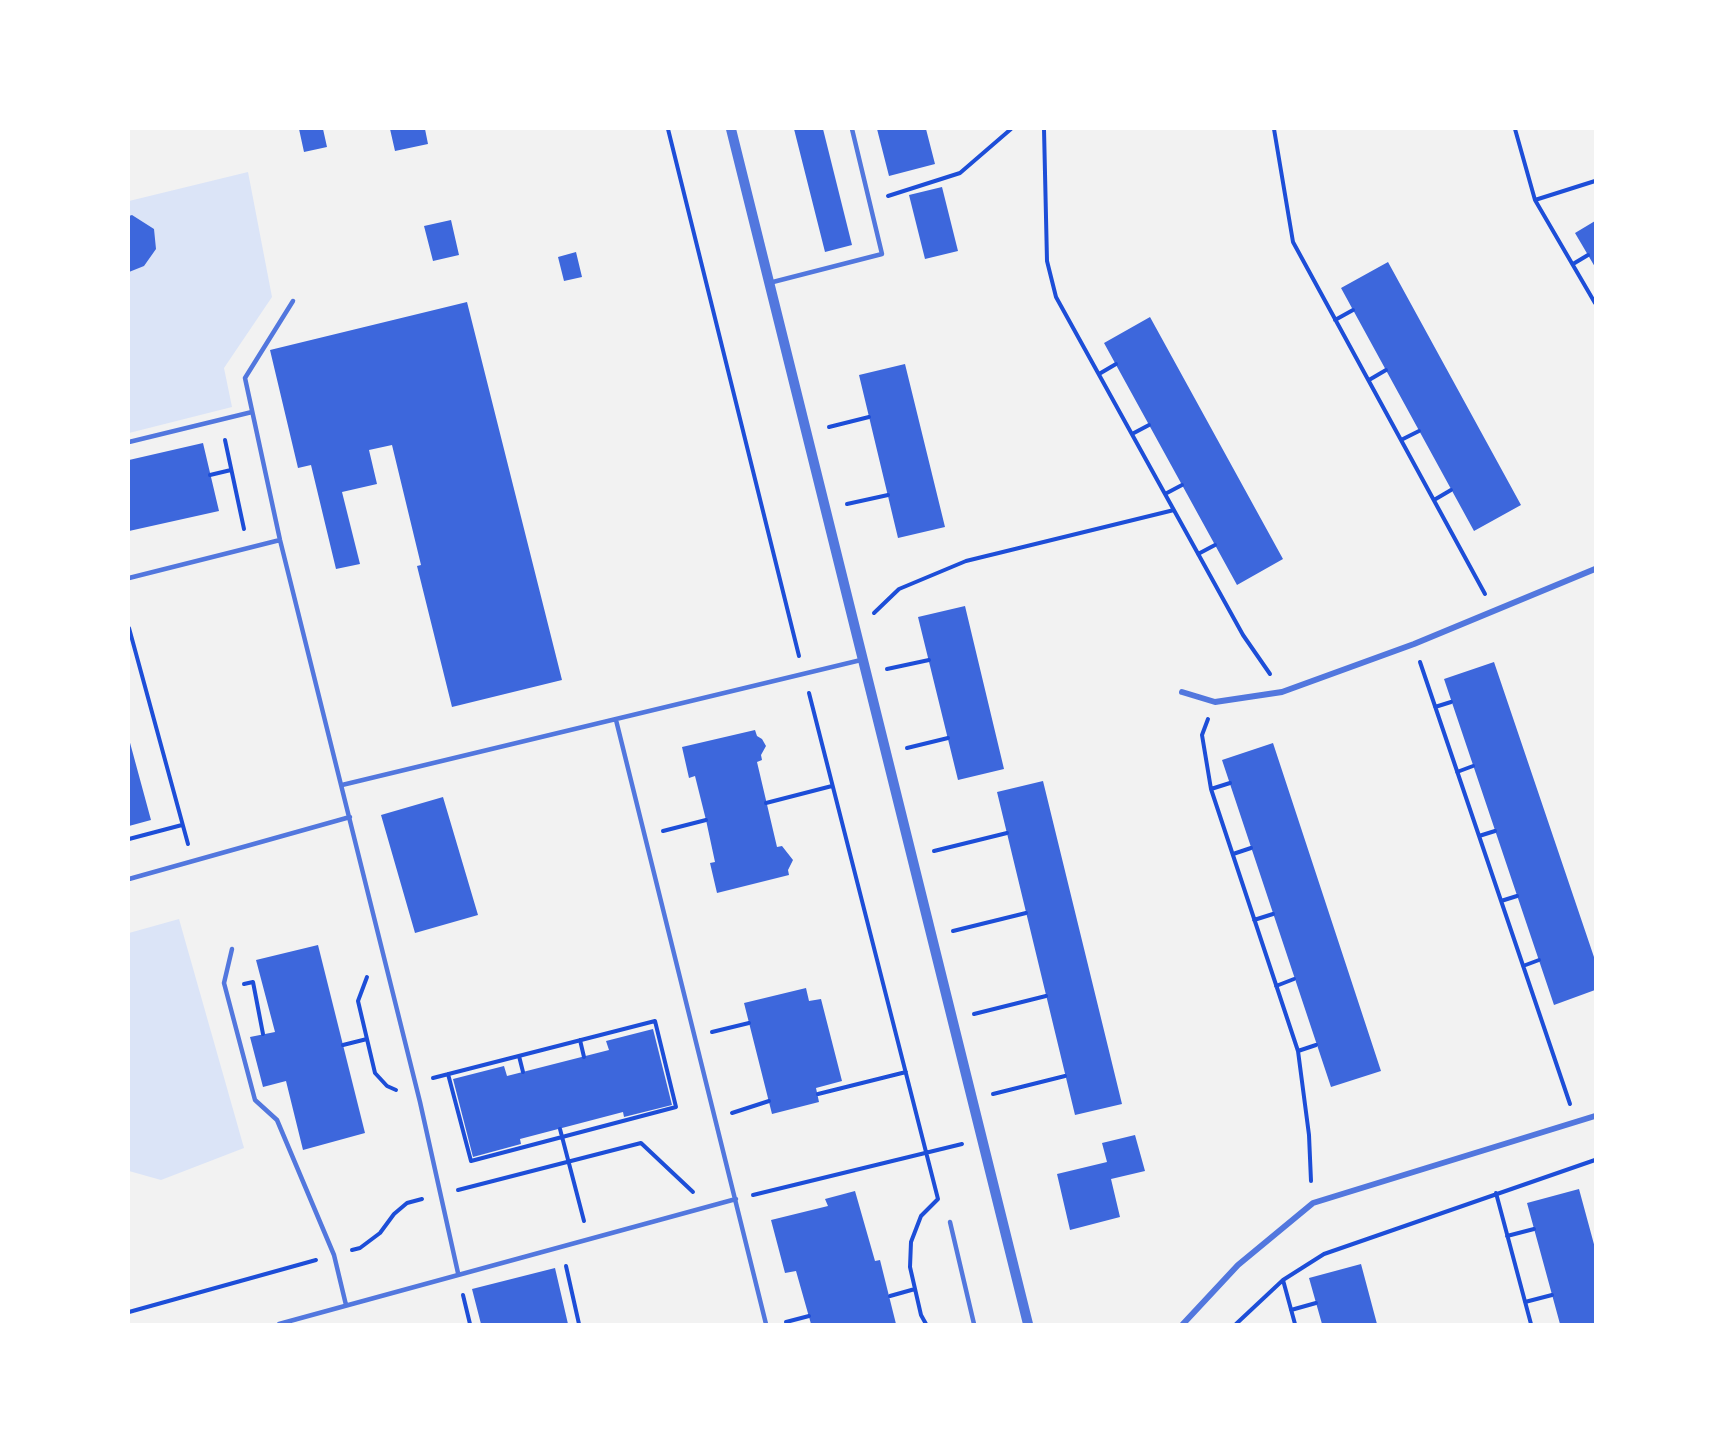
<!DOCTYPE html>
<style>
body{margin:0}
#map{position:relative;width:1724px;height:1453px;overflow:hidden;background:#f2f2f2;font-family:"Work Sans",sans-serif}
canvas{display:block}
.frame{position:absolute;inset:0;border:130px solid #fff;pointer-events:none}
</style>
<div id="map">
<canvas width="1724" height="1453"></canvas>
<div class="frame"></div>
</div>
<script>
const g = document.querySelector('canvas').getContext('2d');
g.lineJoin = 'round';
function paint(path, color) { g.fillStyle = color; g.fill(path, 'evenodd'); }
const toPath = rows => new Path2D(rows.map(r => 'M' + r).join(''));
function stroke(path, color, width, dash) { g.strokeStyle = color; g.lineWidth = width; g.lineCap = dash ? 'butt' : 'round'; g.setLineDash(dash || []); g.stroke(path); }
paint(toPath([
 [248,172,272,297,224,368,232,407,129,433,129,201],
 [179,919,244,1148,161,1180,129,1171,129,933]
]), '#dbe4f7');
paint(toPath([
 [299,129,323,129,327,147,304,152],
 [390,129,425,129,428,144,395,151],
 [794,129,823,129,852,245,825,252],
 [877,129,926,129,935,164,889,176],
 [942,187,958,251,925,259,909,195],
 [132,215,154,229,156,249,144,266,129,272,129,216],
 [451,220,459,255,433,261,424,226],
 [1595,221,1595,267,1575,233],
 [576,252,582,277,564,281,558,257],
 [1388,262,1521,505,1474,531,1341,288],
 [467,302,562,680,452,707,417,566,421,565,392,445,369,450,377,484,342,492,360,564,336,569,311,465,298,468,270,350],
 [1150,317,1283,559,1237,585,1104,343],
 [905,364,945,527,898,538,859,375],
 [203,443,219,511,129,531,129,460],
 [965,606,1004,769,958,780,918,617],
 [1494,662,1595,960,1595,990,1554,1005,1444,679],
 [755,730,757,736,762,739,766,746,761,755,762,760,757,762,777,847,782,846,793,860,788,870,789,875,717,893,710,863,715,862,706,820,695,776,689,778,682,747],
 [129,739,151,820,129,826],
 [1273,743,1381,1071,1331,1087,1222,760],
 [1043,781,1122,1104,1075,1115,997,792],
 [443,797,478,915,415,933,381,815],
 [318,945,365,1133,303,1150,286,1081,263,1087,250,1037,275,1032,256,960],
 [806,988,809,1001,821,999,842,1081,816,1088,819,1102,772,1114,744,1003],
 [653,1029,672,1105,624,1117,623,1112,520,1139,521,1144,473,1157,453,1079,504,1066,507,1076,609,1050,606,1041],
 [1135,1135,1145,1171,1111,1179,1120,1217,1070,1230,1057,1174,1107,1162,1102,1143],
 [1579,1189,1595,1248,1595,1324,1560,1324,1527,1203],
 [855,1191,875,1261,880,1260,896,1324,811,1324,796,1271,785,1273,771,1220,828,1206,825,1199],
 [1361,1264,1377,1324,1322,1324,1309,1278],
 [555,1268,568,1324,481,1324,472,1289]
]), '#3d67dc');
stroke(toPath([
 [668,129,799,656],
 [1044,129,1047,261,1056,297,1243,635,1270,674],
 [1274,129,1293,242,1485,594],
 [1515,129,1535,200,1595,303],
 [888,196,960,173,1011,129],
 [1535,200,1595,181],
 [1573,264,1588,255],
 [1335,320,1353,310],
 [1099,374,1116,364],
 [1369,380,1386,370],
 [829,427,869,417],
 [1132,434,1149,425],
 [225,440,244,529],
 [1401,440,1419,431],
 [210,475,231,470],
 [1165,494,1182,485],
 [1434,500,1451,490],
 [847,504,888,495],
 [1198,554,1215,545],
 [874,613,899,589,966,561,1174,510],
 [129,628,188,844],
 [1420,662,1570,1104],
 [887,669,929,660],
 [809,693,938,1199,921,1216,911,1242,910,1267,921,1315,926,1324],
 [1435,707,1451,702],
 [1208,719,1202,735,1211,789,1298,1051,1309,1135,1311,1181],
 [907,748,948,738],
 [1457,772,1473,766],
 [1211,789,1230,783],
 [766,803,832,786],
 [663,831,706,820],
 [1479,836,1495,831],
 [129,839,182,825],
 [934,851,1007,833],
 [1233,854,1251,848],
 [1501,901,1517,896],
 [1254,920,1273,914],
 [953,931,1026,913],
 [1523,966,1539,960],
 [367,977,358,1001,375,1073,387,1086,396,1090],
 [244,984,253,982,263,1034],
 [1276,986,1294,979],
 [974,1014,1046,996],
 [712,1032,749,1023],
 [580,1040,584,1057],
 [343,1045,367,1039],
 [1298,1051,1316,1045],
 [519,1056,523,1072],
 [433,1078,655,1021,676,1107,471,1161,448,1074],
 [818,1094,906,1072],
 [993,1094,1065,1076],
 [732,1113,769,1101],
 [560,1129,584,1221],
 [458,1190,641,1143,693,1192],
 [1496,1193,1531,1324],
 [753,1195,962,1144],
 [1507,1236,1534,1229],
 [352,1250,360,1248,380,1233,394,1214,407,1203,422,1199],
 [566,1266,579,1324],
 [1283,1280,1295,1324],
 [463,1295,470,1324],
 [890,1296,915,1289],
 [1525,1302,1552,1295],
 [1291,1310,1316,1303],
 [129,1312,316,1260],
 [786,1322,809,1316],
 [1236,1324,1283,1280,1324,1254,1595,1160]
]), '#1d4ed8', 4);
stroke(toPath([
 [769,283,882,254,852,129],
 [293,301,245,378,280,540,420,1102,458,1273],
 [129,442,252,412],
 [129,578,280,540],
 [616,720,766,1324],
 [342,785,861,660],
 [129,879,350,817],
 [232,949,224,983,255,1100,277,1120,334,1255,346,1305],
 [950,1222,974,1324],
 [279,1324,736,1199]
]), '#5277de', 4.5);
stroke(toPath([
 [1182,692,1215,702,1282,692,1414,644,1595,569],
 [1183,1324,1238,1265,1313,1203,1595,1116]
]), '#5277de', 6);
stroke(toPath([
 [731,129,1028,1324]
]), '#5277de', 10);
</script>
